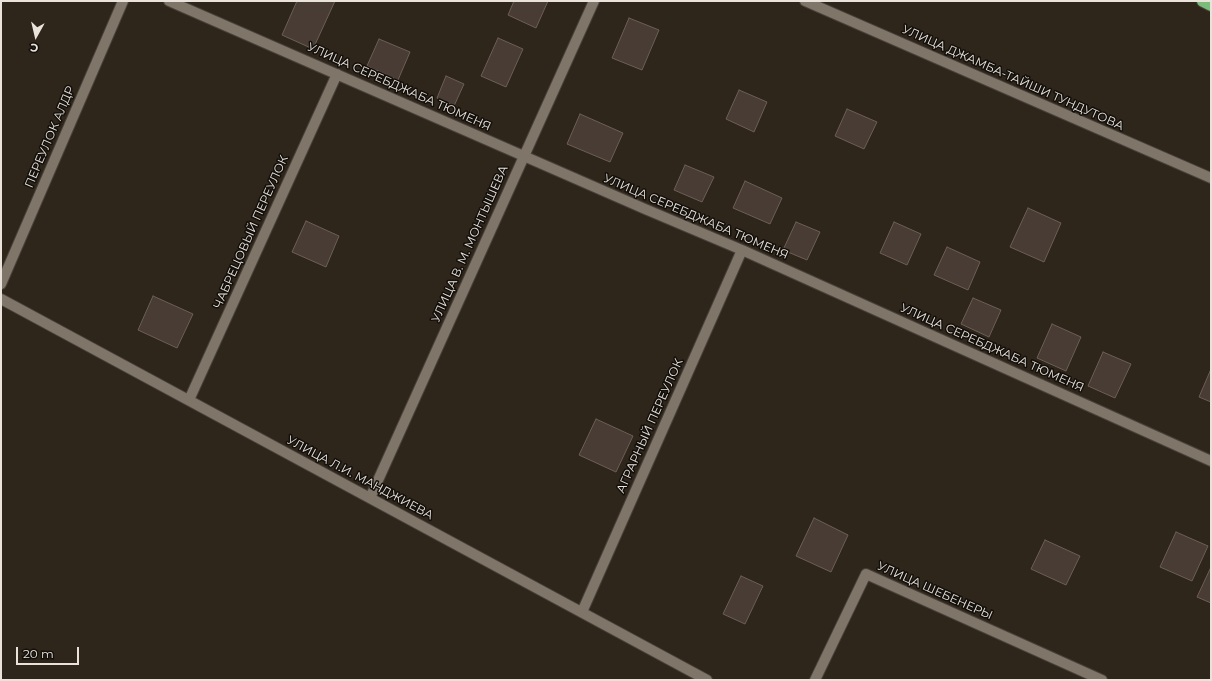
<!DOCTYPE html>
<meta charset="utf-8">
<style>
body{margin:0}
#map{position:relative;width:1212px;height:681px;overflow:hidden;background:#2e251b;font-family:Montserrat,sans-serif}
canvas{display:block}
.frame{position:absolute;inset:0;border:2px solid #e9e3dc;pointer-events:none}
.north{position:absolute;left:16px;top:16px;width:40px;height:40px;-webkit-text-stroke:3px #130f0b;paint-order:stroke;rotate:188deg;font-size:11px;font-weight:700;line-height:16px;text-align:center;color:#e9e3dc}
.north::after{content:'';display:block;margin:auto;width:14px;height:18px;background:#e9e3dc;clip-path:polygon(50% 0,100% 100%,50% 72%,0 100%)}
.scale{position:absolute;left:16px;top:647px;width:63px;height:18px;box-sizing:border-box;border:2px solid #e9e3dc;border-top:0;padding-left:5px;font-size:12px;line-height:14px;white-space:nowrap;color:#e9e3dc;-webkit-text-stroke:3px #130f0b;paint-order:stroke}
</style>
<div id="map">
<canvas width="1212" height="681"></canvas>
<div class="frame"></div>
<div class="north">С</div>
<div class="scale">20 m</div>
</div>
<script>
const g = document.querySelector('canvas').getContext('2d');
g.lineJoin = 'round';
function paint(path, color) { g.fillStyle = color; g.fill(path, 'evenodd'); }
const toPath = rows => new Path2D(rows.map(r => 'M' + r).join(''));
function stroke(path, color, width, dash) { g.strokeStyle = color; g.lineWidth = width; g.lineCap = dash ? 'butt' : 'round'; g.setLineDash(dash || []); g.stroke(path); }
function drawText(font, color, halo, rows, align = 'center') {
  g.font = font + ' Montserrat,sans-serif'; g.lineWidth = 3; g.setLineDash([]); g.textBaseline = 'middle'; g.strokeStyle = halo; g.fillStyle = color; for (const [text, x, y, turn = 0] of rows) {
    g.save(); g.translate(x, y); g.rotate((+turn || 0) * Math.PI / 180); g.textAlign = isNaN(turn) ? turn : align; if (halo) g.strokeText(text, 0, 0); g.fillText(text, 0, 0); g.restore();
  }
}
const building = toPath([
 [297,1,335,1,313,49,282,35,297,1],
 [514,1,548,1,536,28,508,15,514,1],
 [629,18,659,30,642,70,612,58,629,18],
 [498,38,523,49,506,87,481,76,498,38],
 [379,39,410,52,398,80,367,66,379,39],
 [446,76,464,84,454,106,437,98,446,76],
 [739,90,767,102,754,132,726,119,739,90],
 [847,109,877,122,864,149,835,136,847,109],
 [580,114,623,133,610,162,567,144,580,114],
 [685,165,714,177,702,202,674,190,685,165],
 [745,181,782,198,770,224,733,208,745,181],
 [1028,208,1061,223,1044,262,1010,247,1028,208],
 [306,221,339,236,326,267,292,252,306,221],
 [796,222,820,232,807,260,783,250,796,222],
 [894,222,921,234,907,265,880,253,894,222],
 [947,247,980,262,968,290,934,275,947,247],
 [153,296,193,314,177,348,138,330,153,296],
 [973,298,1001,310,989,337,961,324,973,298],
 [1052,324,1081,337,1066,371,1037,358,1052,324],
 [1103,352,1131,364,1115,398,1088,386,1103,352],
 [1211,369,1211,402,1199,397,1211,369],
 [596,419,633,436,616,472,579,455,596,419],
 [814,518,848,535,831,572,796,556,814,518],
 [1176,532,1208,546,1192,581,1160,567,1176,532],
 [1045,540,1080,556,1066,585,1031,569,1045,540],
 [1211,567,1211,603,1197,597,1211,567],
 [741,576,763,586,745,624,723,614,741,576]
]);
paint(building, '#493c34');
stroke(building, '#6d5f56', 1);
const minor = toPath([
 [169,1,645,209,742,250,1211,461],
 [805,1,1211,178],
 [1,284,123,1],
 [1,299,707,680],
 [189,400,337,74],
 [370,498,594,1],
 [582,612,742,250],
 [815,680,866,574,1102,680]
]);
const highway = toPath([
 [1203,1,1211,5]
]);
stroke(minor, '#494139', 12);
stroke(highway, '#494139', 14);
stroke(minor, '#7f7569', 10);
stroke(highway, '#7bbc7b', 12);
drawText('12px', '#e9e3dc', '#130f0b', [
 ["УЛИЦА ДЖАМБА-ТАЙШИ ТУНДУТОВА",1013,78,24],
 ["УЛИЦА СЕРЕБДЖАБА ТЮМЕНЯ",399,87,24],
 ["ПЕРЕУЛОК АЛДР",50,137,-67],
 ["УЛИЦА СЕРЕБДЖАБА ТЮМЕНЯ",696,217,23],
 ["ЧАБРЕЦОВЫЙ ПЕРЕУЛОК",251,232,-66],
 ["УЛИЦА В. М. МОНТЫШЕВА",470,244,-66],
 ["УЛИЦА СЕРЕБДЖАБА ТЮМЕНЯ",992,348,24],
 ["АГРАРНЫЙ ПЕРЕУЛОК",650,426,-66],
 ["УЛИЦА Л.И. МАНДЖИЕВА",360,478,28],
 ["УЛИЦА ШЕБЕНЕРЫ",935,591,24]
]);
</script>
